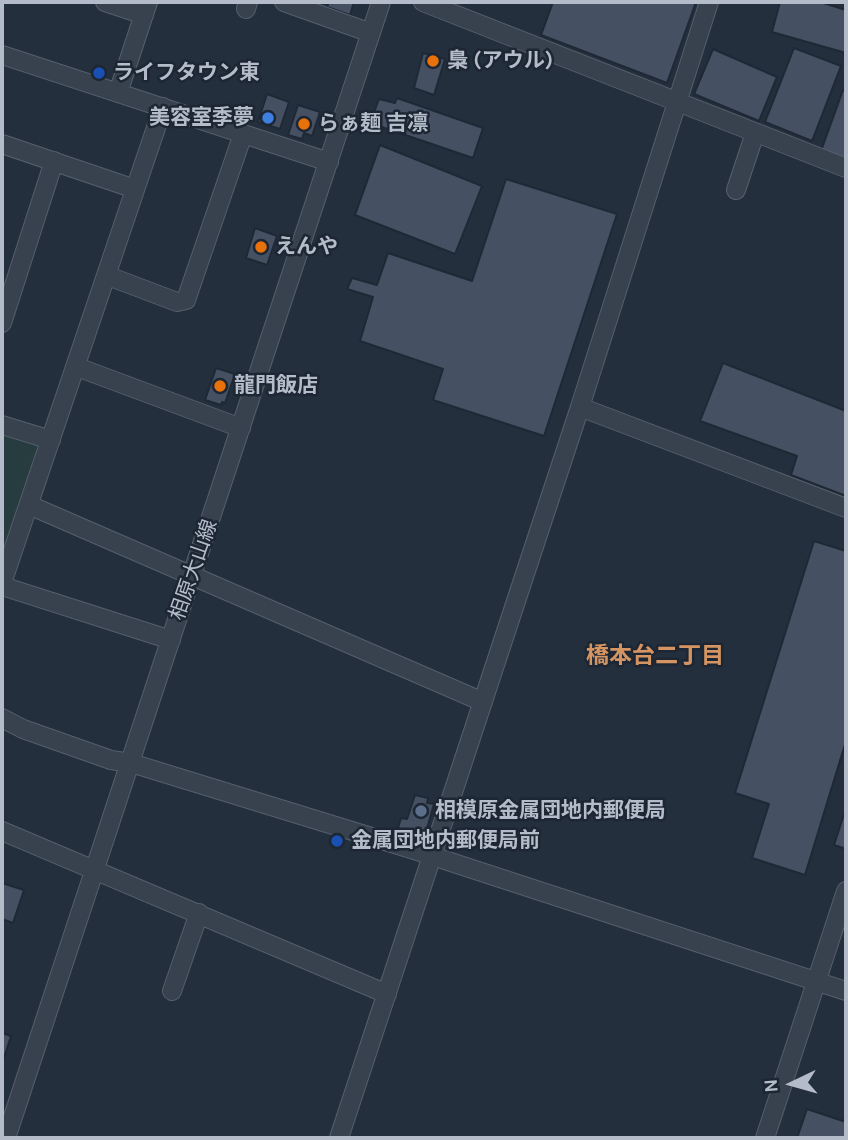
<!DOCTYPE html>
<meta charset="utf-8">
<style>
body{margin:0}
#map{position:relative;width:848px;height:1140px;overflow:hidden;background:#242f3e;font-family:Karla,sans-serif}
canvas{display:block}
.frame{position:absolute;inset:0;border:4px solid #b4bcc9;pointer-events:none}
.north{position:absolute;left:757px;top:1049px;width:70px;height:70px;-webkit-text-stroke:5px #1d2633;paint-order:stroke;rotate:265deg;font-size:19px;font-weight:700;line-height:28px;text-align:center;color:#b4bcc9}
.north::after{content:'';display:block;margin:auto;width:24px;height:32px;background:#b4bcc9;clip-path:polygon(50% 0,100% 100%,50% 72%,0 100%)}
</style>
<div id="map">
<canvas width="848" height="1140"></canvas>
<div class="frame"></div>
<div class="north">N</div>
</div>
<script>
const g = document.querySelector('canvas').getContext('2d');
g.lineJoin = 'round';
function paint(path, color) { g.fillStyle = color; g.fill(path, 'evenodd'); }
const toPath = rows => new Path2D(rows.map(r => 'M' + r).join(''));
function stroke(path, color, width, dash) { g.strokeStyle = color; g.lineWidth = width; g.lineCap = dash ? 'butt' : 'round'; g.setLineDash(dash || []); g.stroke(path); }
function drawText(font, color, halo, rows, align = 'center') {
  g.font = font + ' Karla,"Noto Sans JP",sans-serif'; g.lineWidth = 5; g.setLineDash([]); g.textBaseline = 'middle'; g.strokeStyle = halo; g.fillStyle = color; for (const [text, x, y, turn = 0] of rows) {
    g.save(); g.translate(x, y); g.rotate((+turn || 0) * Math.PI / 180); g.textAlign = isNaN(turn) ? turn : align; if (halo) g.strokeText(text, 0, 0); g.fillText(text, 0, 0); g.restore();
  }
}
paint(toPath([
 [2,425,51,440,2,557]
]), '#263c3f');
const building = toPath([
 [329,2,354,2,350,15,327,7,329,2],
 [553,2,696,2,667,83,541,35,553,2],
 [780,2,820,2,846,10,846,53,772,32,780,2],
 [794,48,841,66,812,141,765,122,794,48],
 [713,49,777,77,759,121,694,94,713,49],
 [423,53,445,59,434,95,414,88,423,53],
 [843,90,846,91,846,159,821,151,843,90],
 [267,94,289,102,280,129,258,122,267,94],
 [397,98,483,128,473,158,370,123,379,99,395,103,397,98],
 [298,105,320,112,312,136,304,133,302,139,288,135,298,105],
 [380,145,482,186,455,254,355,215,380,145],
 [506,179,617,214,544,436,433,400,443,369,360,341,373,297,347,289,352,278,377,285,388,253,472,281,506,179],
 [255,228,277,236,267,265,246,258,255,228],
 [723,363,846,411,846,496,791,475,797,456,700,421,723,363],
 [216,368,235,374,225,403,222,402,221,405,205,400,216,368],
 [814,541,846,551,846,741,805,875,752,858,769,804,735,793,814,541],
 [415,795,428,798,427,803,434,804,426,832,419,835,398,828,401,818,407,819,415,795],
 [846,808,846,849,834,845,846,808],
 [2,883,24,890,13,923,2,919,2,883],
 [2,1033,11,1036,2,1064,2,1033],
 [807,1109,846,1122,846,1138,797,1138,807,1109]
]);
paint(building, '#455162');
stroke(building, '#1f2835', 2);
const minor = toPath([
 [105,2,144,15],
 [284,2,371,33],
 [423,2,846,168],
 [246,9,248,2],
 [2,55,329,162],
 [118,93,148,2],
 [2,144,135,189],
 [736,190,755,133],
 [108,276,177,302,186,300,243,134],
 [2,323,54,161],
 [77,367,241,428],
 [580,407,709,2],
 [2,425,51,440],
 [29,505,483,702],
 [2,583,163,107],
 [2,586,171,640],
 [2,718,23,729,111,760,131,763,414,850,846,991],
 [2,831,387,994],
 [172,991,199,913],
 [6,1138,381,2],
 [339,1138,580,407,846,508],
 [765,1138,846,891]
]);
stroke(minor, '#565f6c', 20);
stroke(minor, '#38414e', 18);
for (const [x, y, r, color] of [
 [433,61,7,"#e8710a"],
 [99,73,7,"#1a4fb4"],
 [268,118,7,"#3f7fe0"],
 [304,124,7,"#e8710a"],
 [261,247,7,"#e8710a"],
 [220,386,7,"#e8710a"],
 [421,811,7,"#5c6f8a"],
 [337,841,7,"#1a4fb4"]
]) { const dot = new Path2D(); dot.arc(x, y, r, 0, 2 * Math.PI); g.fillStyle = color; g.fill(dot); stroke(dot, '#1d2633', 2.5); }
drawText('bold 21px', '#b4bcc9', '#1d2633', [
 ["梟 (アウル)",447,61],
 ["ライフタウン東",113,73],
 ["美容室季夢",254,118,"right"],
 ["らぁ麺 吉凛",318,124],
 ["えんや",275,247],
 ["龍門飯店",234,386],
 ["相模原金属団地内郵便局",435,811],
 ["金属団地内郵便局前",351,841]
], 'left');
drawText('21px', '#b4bcc9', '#1d2633', [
 ["相原大山線",194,570,-71]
]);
drawText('bold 23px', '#d59563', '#1d2633', [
 ["橋本台二丁目",655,656]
]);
</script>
